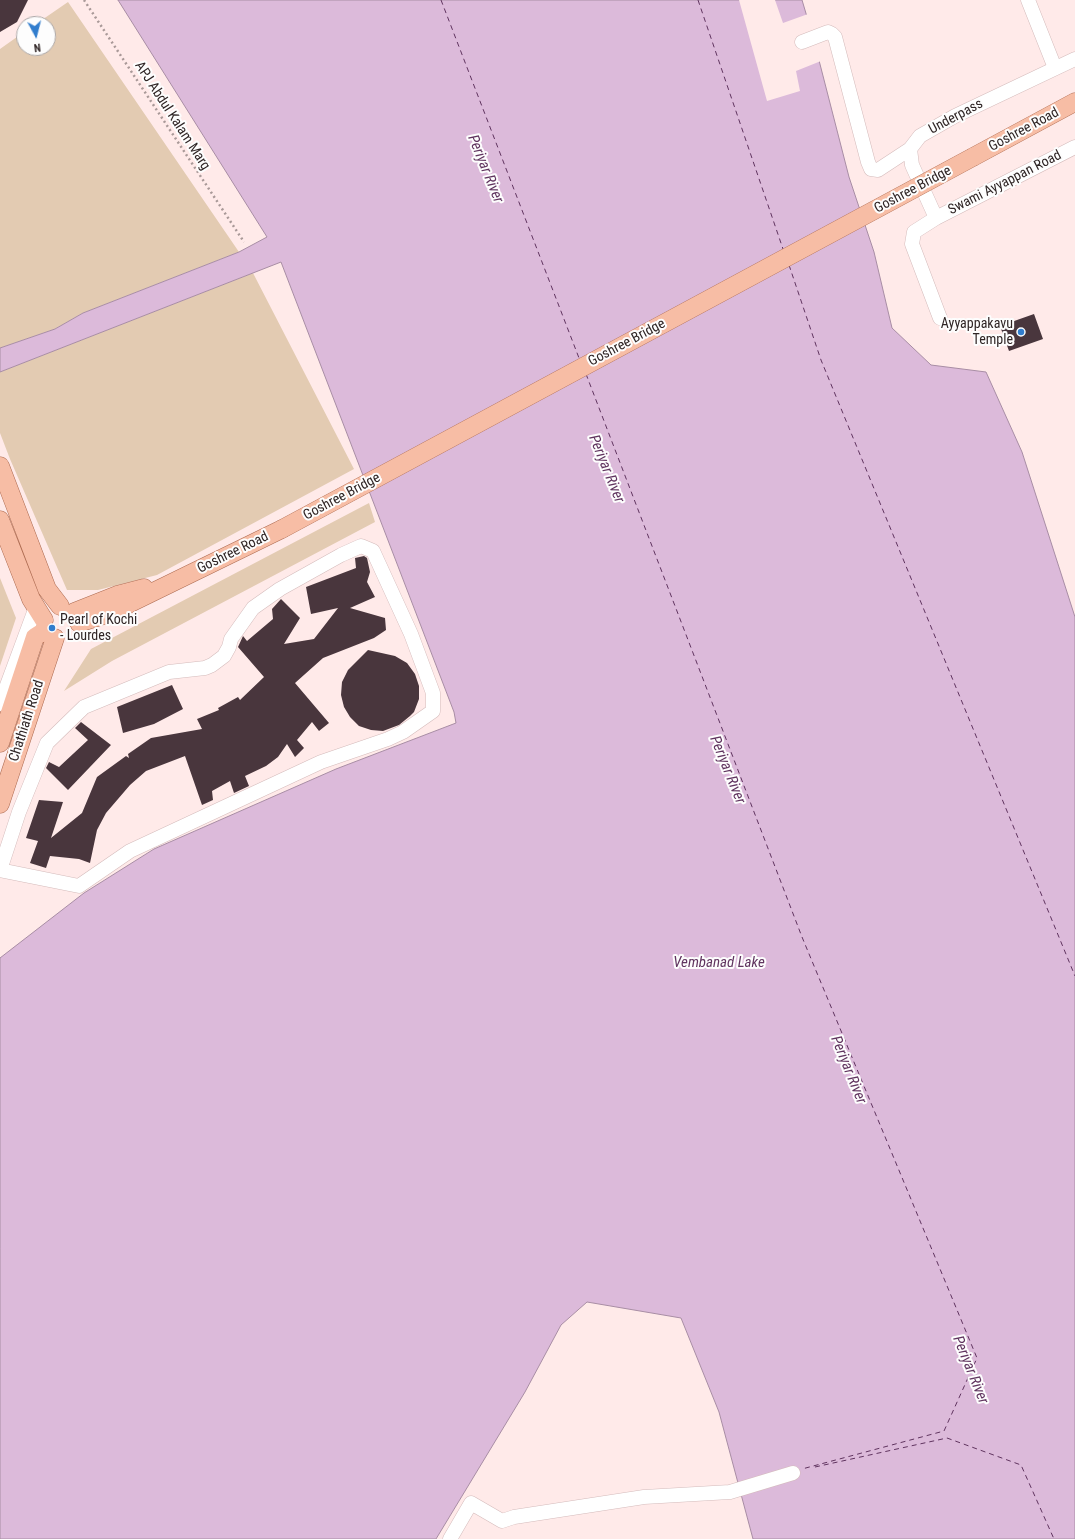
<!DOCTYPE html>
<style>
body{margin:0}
#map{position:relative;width:1075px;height:1539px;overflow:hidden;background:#ffeae9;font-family:"Roboto Condensed",sans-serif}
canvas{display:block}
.north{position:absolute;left:16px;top:16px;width:40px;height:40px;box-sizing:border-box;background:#fdfdfd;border:1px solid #aba7a7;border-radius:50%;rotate:173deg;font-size:11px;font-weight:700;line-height:16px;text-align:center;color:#2f2525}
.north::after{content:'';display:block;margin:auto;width:14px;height:18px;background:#317dcd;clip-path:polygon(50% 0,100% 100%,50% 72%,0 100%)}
</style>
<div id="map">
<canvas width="1075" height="1539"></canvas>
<div class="north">N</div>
</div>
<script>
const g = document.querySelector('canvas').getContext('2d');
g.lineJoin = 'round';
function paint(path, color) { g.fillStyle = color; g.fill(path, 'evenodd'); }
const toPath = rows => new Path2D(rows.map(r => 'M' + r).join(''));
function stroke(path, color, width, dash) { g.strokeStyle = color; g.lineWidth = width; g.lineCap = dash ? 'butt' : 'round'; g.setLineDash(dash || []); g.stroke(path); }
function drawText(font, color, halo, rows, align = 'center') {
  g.font = font + ' "Roboto Condensed",sans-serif'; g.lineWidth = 4; g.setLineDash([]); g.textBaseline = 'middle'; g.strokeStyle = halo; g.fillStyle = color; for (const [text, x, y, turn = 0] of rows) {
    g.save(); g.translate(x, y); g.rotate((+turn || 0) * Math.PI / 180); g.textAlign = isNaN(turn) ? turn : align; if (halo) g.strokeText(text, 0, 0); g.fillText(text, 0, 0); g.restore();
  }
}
paint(toPath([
 [68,2,239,252,83,313,55,329,0,348,0,49,24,32,24,48,48,48,48,24,36,24],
 [253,273,354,469,157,575,98,590,67,590,10,459,0,433,0,372],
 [369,503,375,522,112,661,64,691,91,649],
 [0,578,16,618,0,666]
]), '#e3cbb2');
const water = toPath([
 [118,0,802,0,813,37,849,177,874,252,892,328,931,365,986,372,1022,452,1075,617,1075,1539,753,1539,719,1412,681,1318,587,1302,561,1325,525,1392,436,1539,0,1539,0,958,84,893,154,849,336,769,456,723,454,712,281,262,0,372,0,348,55,329,83,313,239,252,267,237,118,0]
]);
paint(water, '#dcbada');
stroke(water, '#a88da4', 1);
paint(toPath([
 [739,0,775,0,783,23,808,14,821,61,796,71,800,91,767,101]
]), '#ffeae9');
stroke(toPath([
 [441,0,579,358],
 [698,0,783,249],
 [789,265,821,360,1075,976],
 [586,374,802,937,977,1358,944,1431,802,1469],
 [815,1467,947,1438,1021,1465,1054,1539]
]), '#60345f', 1, [5, 4]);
paint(toPath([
 [0,0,28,0,17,22,0,32],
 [1034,314,1043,339,1009,351,1000,326],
 [364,556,367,558,370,572,367,582,375,597,350,608,385,618,386,630,374,638,323,658,295,683,329,723,319,731,312,722,297,740,304,748,295,757,287,744,278,757,266,766,245,776,249,786,234,793,230,781,212,791,213,800,202,805,185,756,146,771,130,785,106,813,97,830,90,863,79,859,50,856,46,868,30,863,38,841,26,838,39,800,63,802,51,838,82,813,97,777,126,756,129,758,128,754,151,738,202,729,197,719,219,710,218,708,238,697,240,700,264,677,238,647,243,636,247,641,273,619,272,609,281,599,300,618,284,644,314,639,338,608,311,614,306,587,356,568,355,558],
 [368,650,395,656,407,663,415,674,419,686,419,699,414,712,410,716,399,725,383,731,371,730,359,726,350,717,344,707,341,695,342,682,348,670],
 [172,685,183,709,154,724,123,733,117,707],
 [81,722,111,745,68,790,46,768,49,762,59,767,88,740,75,728]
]), '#49363d');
const minor = toPath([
 [1028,0,1055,68],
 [802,42,828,32,832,34,835,37,868,162,871,169,878,170,910,149,920,136,955,116,1075,59],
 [910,149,912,165,936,218],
 [940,318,912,244,914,232,936,218,1075,147],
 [0,704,36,607],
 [0,870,19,812,47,743,84,707,169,672,205,668,212,665,224,656,229,647,231,639,253,608,280,589,341,555,361,546,373,551,411,634,433,693,433,711,403,732,388,739,321,762,130,851,79,886,0,870],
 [450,1539,471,1503,502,1521,514,1517,644,1497,730,1492,793,1473]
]);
const major = toPath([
 [973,157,1075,102],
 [0,466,47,589,60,606],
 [0,520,31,599,44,620],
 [74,612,117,595,144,588],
 [79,623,110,613,282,529],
 [0,743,35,637,46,630],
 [0,804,55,638]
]);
stroke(minor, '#d4bbbb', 15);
stroke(major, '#ad6b51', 19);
stroke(toPath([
 [84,0,244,242]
]), '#a99998', 2.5, [2, 3]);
stroke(minor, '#fff', 14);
stroke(major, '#f7bda5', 18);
const majorBridge = toPath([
 [282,529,973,157]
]);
stroke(majorBridge, '#ad6b51', 19, []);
stroke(majorBridge, '#f7bda5', 18);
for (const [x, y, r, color] of [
 [1021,332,4,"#317dcd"],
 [52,628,4,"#317dcd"]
]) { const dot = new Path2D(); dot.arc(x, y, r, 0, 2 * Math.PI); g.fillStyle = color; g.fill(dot); stroke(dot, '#fdfdfd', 1.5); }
drawText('14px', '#2f2525', '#fdfdfd', [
 ["APJ Abdul Kalam Marg",172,116,57],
 ["Underpass",956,117,-28],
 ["Goshree Road",1024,130,-28],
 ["Swami Ayyappan Road",1005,183,-27],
 ["Goshree Bridge",913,190,-28],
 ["Goshree Bridge",627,343,-28],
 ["Goshree Bridge",342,497,-28],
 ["Goshree Road",233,553,-26],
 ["Chathiath Road",27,721,-72]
]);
drawText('14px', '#2f2525', '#fdfdfd', [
 ["Ayyappakavu",1013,324],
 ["Temple",1013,340],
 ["Pearl of Kochi",60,620,"left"],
 ["- Lourdes",60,636,"left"]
], 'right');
drawText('italic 15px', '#60345f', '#fdfdfd', [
 ["Periyar River",485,169,68],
 ["Periyar River",606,469,68],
 ["Periyar River",727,770,68],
 ["Vembanad Lake",719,963],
 ["Periyar River",848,1070,68],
 ["Periyar River",970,1370,68]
]);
</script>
